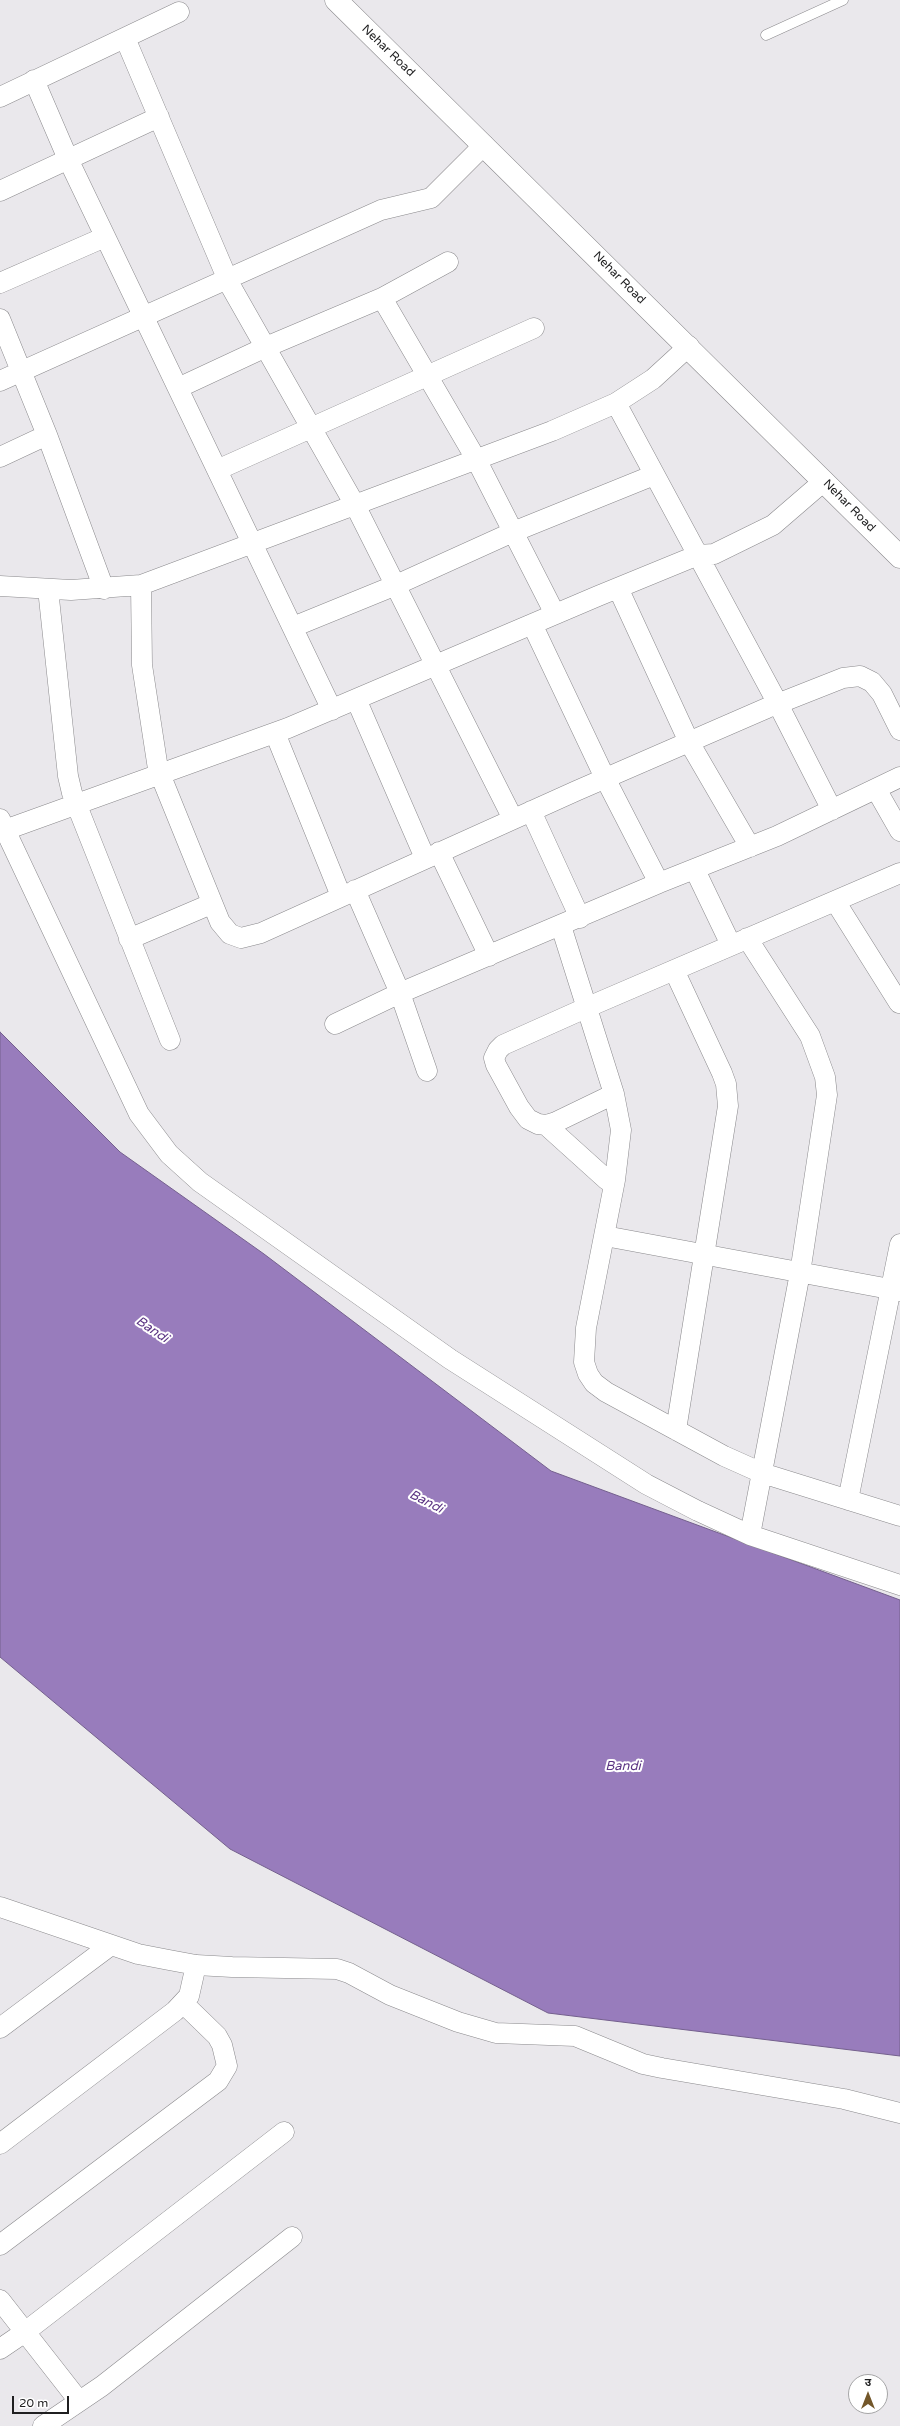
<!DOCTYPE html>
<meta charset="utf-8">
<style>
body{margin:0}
#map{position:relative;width:900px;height:2426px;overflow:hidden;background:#eae8ec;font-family:"Varela Round","Noto Sans Devanagari",sans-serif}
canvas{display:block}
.north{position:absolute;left:848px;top:2374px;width:40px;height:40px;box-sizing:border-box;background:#fff;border:1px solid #a5a5a6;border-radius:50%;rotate:0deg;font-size:11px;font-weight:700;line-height:16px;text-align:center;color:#1f1f20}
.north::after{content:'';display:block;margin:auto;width:14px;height:18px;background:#73572a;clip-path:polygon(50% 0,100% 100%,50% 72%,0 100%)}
.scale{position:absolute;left:12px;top:2396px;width:57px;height:18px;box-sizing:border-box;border:2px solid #1f1f20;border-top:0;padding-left:5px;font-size:12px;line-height:14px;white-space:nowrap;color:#1f1f20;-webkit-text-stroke:3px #fff;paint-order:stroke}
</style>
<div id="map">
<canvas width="900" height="2426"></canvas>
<div class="north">उ</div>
<div class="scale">20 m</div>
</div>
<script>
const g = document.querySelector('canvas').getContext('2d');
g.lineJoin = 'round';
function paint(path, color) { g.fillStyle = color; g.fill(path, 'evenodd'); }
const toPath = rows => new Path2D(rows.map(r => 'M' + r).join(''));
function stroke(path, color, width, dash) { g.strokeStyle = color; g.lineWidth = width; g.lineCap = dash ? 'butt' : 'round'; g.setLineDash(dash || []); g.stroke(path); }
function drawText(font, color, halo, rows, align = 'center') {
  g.font = font + ' "Varela Round",sans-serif'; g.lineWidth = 4; g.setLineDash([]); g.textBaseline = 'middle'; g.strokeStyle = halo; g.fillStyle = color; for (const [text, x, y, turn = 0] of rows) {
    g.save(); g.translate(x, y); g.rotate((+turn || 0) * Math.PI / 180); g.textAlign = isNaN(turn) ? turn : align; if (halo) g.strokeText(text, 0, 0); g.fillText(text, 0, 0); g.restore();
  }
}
const water = toPath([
 [0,1032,120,1152,264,1254,551,1471,900,1600,900,2056,548,2013,230,1849,0,1657,0,1032]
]);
paint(water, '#987cbc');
stroke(water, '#74608d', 1);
const lane = toPath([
 [766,35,843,0]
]);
const street = toPath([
 [125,38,230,285,355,505,513,819],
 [34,80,68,159,332,710],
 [0,97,179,12],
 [0,191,159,117],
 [0,283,105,237],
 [382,298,476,459,555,614],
 [0,319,47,435,104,589],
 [0,381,381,210,431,198,484,145],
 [178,388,266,347,382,298,448,262],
 [616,403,778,704,832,810],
 [0,457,47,435],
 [217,470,534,328],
 [141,585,142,665,158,769,220,922,230,934,241,938,261,933,576,791,767,708,843,678,860,676,872,682,882,694,900,730],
 [0,586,71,590,141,585,552,431,616,403,653,379,689,346],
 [618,588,689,742,750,847],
 [48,589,68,776,72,793,170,1040],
 [532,624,605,778,659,883],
 [293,627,396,585,513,532,654,475],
 [356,699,425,858],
 [275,733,341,896],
 [876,789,900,831],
 [531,811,580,918],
 [0,819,139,1114,169,1154,200,1182,450,1359,646,1484,698,1511,750,1535,900,1585],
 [5,830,288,728,598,596,698,555,714,554,773,525,824,481],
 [439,852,489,956],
 [695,870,731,945],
 [355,890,400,993,427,1071],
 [835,901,899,1003],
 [561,926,614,1094,621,1130,615,1180,586,1328,584,1362,588,1374,594,1383,606,1392,724,1456,762,1473,900,1516],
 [747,938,810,1036,825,1077,827,1095,800,1273,750,1535],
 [129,939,211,904],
 [674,970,722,1073,726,1084,728,1106,676,1430],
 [335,1024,400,993,659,883,777,836,900,777],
 [614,1094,556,1122,546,1125,538,1124,528,1119,519,1107,496,1065,494,1058,498,1050,503,1045,588,1007,900,873],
 [546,1125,607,1180,615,1180],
 [605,1236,900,1291],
 [848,1500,900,1244],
 [0,1907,138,1954,169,1960,196,1965,232,1967,337,1969,349,1973,390,1995,458,2022,496,2033,575,2036,643,2064,662,2068,844,2099,900,2113],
 [0,2028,111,1945],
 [0,2144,175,2011,189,1996,196,1965],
 [0,2245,218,2081,227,2066,222,2045,217,2036,183,2003],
 [0,2300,79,2401],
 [0,2349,25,2332,284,2132],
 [43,2426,102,2386,292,2237]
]);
const secondary = toPath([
 [336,0,900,557]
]);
stroke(lane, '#8a898c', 11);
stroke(street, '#8a898c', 21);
stroke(secondary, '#8a898c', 23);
stroke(lane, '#fff', 10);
stroke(street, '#fff', 20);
stroke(secondary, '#fff', 22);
drawText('12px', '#1f1f20', '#fff', [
 ["Nehar Road",388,51,44],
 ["Nehar Road",619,278,45],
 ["Nehar Road",849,506,45]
]);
drawText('italic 13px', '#5b3483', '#fff', [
 ["Bandi",152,1330,34],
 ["Bandi",426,1502,27],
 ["Bandi",623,1767]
]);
</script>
